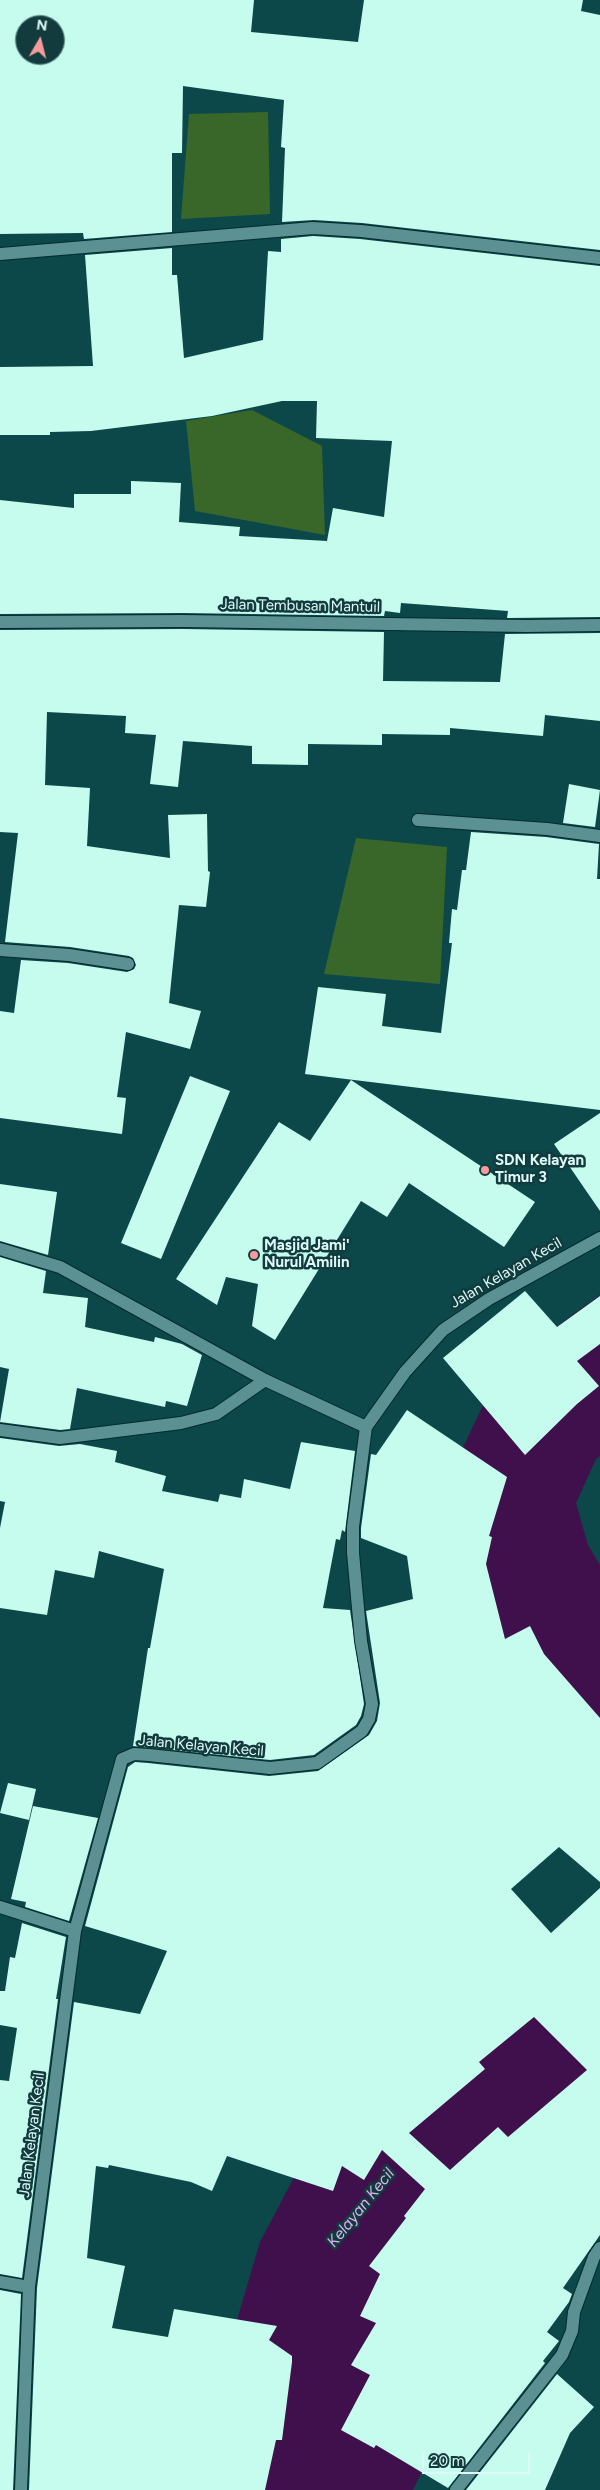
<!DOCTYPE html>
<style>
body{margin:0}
#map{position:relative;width:600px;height:2490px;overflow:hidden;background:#0c4749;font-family:Figtree,sans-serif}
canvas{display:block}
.north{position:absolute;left:15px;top:15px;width:50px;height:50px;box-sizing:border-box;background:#113b3c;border:1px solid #638788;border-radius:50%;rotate:8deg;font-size:14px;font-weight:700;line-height:20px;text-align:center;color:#ddf8f9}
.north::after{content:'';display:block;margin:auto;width:18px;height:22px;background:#f59b9d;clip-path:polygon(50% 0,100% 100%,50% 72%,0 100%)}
.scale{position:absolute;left:422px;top:2452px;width:108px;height:22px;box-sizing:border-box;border:2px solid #ddf8f9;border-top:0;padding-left:6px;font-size:15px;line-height:18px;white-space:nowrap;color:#ddf8f9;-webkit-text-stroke:4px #113b3c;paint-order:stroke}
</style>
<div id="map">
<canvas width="600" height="2490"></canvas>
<div class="north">N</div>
<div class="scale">20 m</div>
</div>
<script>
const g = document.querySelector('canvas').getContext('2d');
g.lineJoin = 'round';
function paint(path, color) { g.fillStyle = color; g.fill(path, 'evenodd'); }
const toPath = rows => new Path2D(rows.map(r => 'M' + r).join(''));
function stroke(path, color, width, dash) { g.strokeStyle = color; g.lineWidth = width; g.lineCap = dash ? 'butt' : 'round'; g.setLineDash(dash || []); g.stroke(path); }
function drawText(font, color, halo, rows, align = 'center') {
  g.font = font + ' Figtree,sans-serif'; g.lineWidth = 5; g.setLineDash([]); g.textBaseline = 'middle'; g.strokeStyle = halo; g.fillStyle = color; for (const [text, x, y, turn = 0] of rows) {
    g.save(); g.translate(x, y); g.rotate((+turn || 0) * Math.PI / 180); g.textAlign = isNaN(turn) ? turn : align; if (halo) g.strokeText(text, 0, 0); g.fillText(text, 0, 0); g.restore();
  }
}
paint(toPath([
 [268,112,270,214,181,219,189,114],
 [252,410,322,446,325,535,195,511,186,421],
 [356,838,447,847,440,984,324,974]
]), '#396729');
paint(toPath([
 [600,1295,600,1456,596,1459,576,1503,588,1545,600,1565,600,1860,484,1694,459,1456,493,1384,564,1321],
 [600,1957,600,2140,462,2321,420,2476,413,2490,189,2490,199,2449,260,2242,328,2113]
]), '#40104d');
paint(toPath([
 [0,0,254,0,251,32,358,42,364,0,583,0,581,11,600,15,600,250,362,223,314,220,282,222,285,148,281,147,284,100,183,86,182,153,172,153,172,232,84,239,83,233,0,234],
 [25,25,55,25,55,55,25,55],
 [313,236,360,239,600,266,600,617,507,618,508,611,401,603,400,613,385,611,384,616,183,613,0,614,0,500,74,508,74,494,131,494,131,481,181,483,179,522,240,527,239,536,327,541,333,508,384,517,392,441,316,438,317,401,282,401,212,416,91,431,50,432,50,435,0,435,0,367,93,366,85,255,172,248,172,275,177,275,184,358,263,340,268,251,281,252,281,239],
 [183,629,384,632,383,681,500,682,505,634,600,633,600,721,545,715,543,736,450,728,450,735,382,734,382,745,308,744,308,765,252,764,252,746,183,741,178,787,150,784,156,735,125,733,126,716,47,712,45,785,90,788,87,846,170,858,168,815,207,814,208,871,210,872,206,907,179,905,169,1003,201,1011,190,1049,126,1032,117,1097,126,1098,122,1134,0,1118,0,1011,14,1013,21,960,68,963,127,972,134,969,136,965,133,958,129,956,70,947,5,942,18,833,0,832,0,630],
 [569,784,600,790,595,827,563,823],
 [471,832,546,837,599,844,597,879,600,879,600,1110,305,1074,318,987,386,994,382,1026,441,1033,452,943,449,943,452,909,457,910,462,870,466,870],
 [190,1076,230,1091,161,1259,121,1243],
 [351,1080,535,1202,504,1247,409,1183,387,1217,361,1201,275,1340,252,1326,258,1284,226,1277,217,1305,176,1279,279,1122,310,1141],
 [600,1113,600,1211,554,1144],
 [0,1184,57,1192,48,1255,0,1241],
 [0,1257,46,1271,43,1293,88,1298,85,1327,154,1342,155,1337,182,1344,202,1355,187,1406,166,1401,165,1407,77,1388,70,1429,60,1430,0,1422,9,1369,0,1367],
 [525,1291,557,1327,600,1296,600,1344,577,1361,599,1386,577,1404,525,1455,443,1358],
 [407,1410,507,1477,489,1536,492,1537,486,1564,505,1639,530,1626,544,1654,600,1718,600,1882,559,1847,511,1889,551,1933,600,1888,600,2235,563,2288,572,2294,569,2302,547,2332,559,2341,543,2361,545,2363,448,2488,376,2445,374,2448,341,2430,370,2375,351,2365,376,2323,360,2316,380,2274,369,2266,406,2218,404,2216,425,2189,382,2150,364,2180,342,2166,333,2191,227,2156,212,2191,191,2182,109,2165,108,2168,96,2166,87,2258,125,2266,112,2328,168,2337,174,2309,277,2326,269,2340,292,2356,292,2362,282,2440,276,2440,265,2490,29,2490,37,2288,74,2002,140,2014,167,1951,85,1926,128,1767,135,1762,148,1763,269,1776,318,1771,369,1735,377,1721,380,1703,366,1611,413,1599,407,1556,361,1538,361,1528,371,1454,376,1455],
 [534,2017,587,2070,508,2137,498,2127,450,2170,409,2133,485,2069,479,2062],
 [0,1438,59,1446,80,1444,117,1451,115,1462,166,1476,162,1491,218,1502,220,1494,241,1498,244,1479,290,1489,301,1442,355,1451,345,1532,342,1530,340,1540,336,1539,323,1608,350,1610,364,1704,361,1716,356,1725,314,1755,270,1760,133,1746,148,1648,150,1648,164,1569,99,1551,94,1578,55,1570,47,1615,0,1608,0,1528,5,1502,0,1501],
 [8,1783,36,1789,29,1820,0,1813],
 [33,1806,98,1818,69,1921,25,1907,26,1902,11,1899],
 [22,1923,66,1937,56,1999,58,1999,22,2278,0,2274,0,2080,9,2081,17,2028,0,2025,0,1991,5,1991,10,1957,15,1958],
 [0,2290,21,2294,13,2490,0,2490],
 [557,2374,594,2407,570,2433,545,2490,466,2490]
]), '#c6fcee');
const minor = toPath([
 [0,254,313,228,361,231,600,258],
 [418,820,547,829,600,836],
 [0,950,69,955,128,964],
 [0,1249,60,1267,265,1380,366,1427],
 [0,1430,60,1438,181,1423,216,1414,265,1380],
 [0,1907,75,1931],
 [0,2282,29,2287],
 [21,2490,29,2287,75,1931,122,1759,134,1754,149,1755,270,1768,317,1763,362,1731,369,1719,372,1704,361,1641,353,1553,353,1527,366,1427,405,1372,443,1330,489,1299,600,1238],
 [456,2490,562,2355,572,2331,574,2312,594,2257,600,2248]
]);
const tertiary = toPath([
 [0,622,183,621,526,626,600,625]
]);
stroke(minor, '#002b2d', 14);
stroke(tertiary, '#002b2d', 14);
stroke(minor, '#5c9193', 12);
stroke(tertiary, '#5c9193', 12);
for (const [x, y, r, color] of [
 [485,1170,5,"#f59b9d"],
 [254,1255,5,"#f59b9d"]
]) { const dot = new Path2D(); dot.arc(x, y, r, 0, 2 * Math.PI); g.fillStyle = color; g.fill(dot); stroke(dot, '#113b3c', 2); }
drawText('15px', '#ddf8f9', '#113b3c', [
 ["Jalan Tembusan Mantuil",300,606,1],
 ["Jalan Kelayan Kecil",506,1273,-30],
 ["Jalan Kelayan Kecil",201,1746,5],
 ["Jalan Kelayan Kecil",32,2135,-83]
]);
drawText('bold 15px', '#ddf8f9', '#113b3c', [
 ["SDN Kelayan",495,1161],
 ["Timur 3",495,1178],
 ["Masjid Jami'",264,1246],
 ["Nurul Amilin",264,1263]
], 'left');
drawText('italic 16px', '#e4adf5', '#113b3c', [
 ["Kelayan Kecil",361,2208,-51]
]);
</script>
